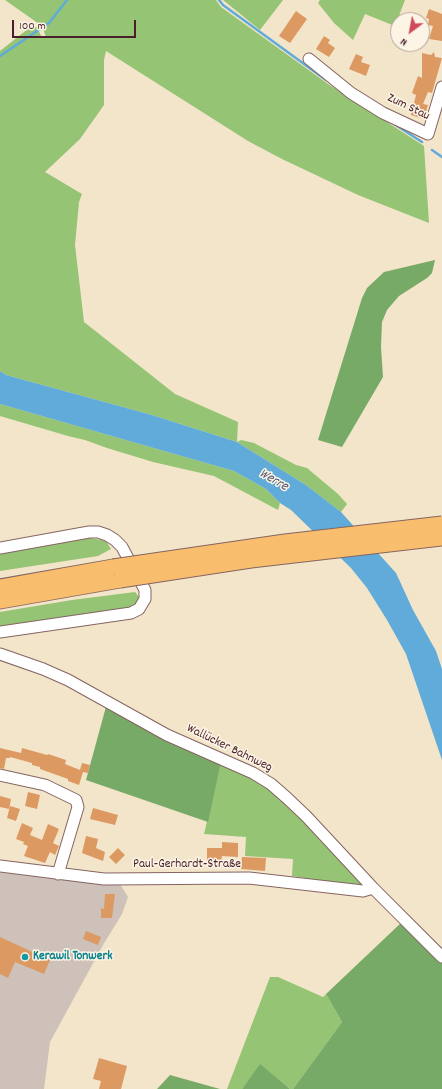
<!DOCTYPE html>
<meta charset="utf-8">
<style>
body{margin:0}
#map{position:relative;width:442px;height:1089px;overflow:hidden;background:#f3e5c9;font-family:Dekko,sans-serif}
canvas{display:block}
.north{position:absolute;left:390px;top:12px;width:40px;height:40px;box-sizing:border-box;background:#fcf5e5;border:1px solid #b59f9b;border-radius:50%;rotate:212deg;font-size:11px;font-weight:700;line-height:16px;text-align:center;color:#4a1f2b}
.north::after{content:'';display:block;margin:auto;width:14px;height:18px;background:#d1495b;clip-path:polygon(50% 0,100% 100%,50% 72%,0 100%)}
.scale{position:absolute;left:12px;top:20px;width:124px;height:18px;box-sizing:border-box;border:2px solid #4a1f2b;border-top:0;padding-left:5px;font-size:12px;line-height:14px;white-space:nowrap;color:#4a1f2b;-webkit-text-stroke:3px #fcf5e5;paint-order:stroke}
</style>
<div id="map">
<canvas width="442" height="1089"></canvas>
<div class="north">N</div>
<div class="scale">100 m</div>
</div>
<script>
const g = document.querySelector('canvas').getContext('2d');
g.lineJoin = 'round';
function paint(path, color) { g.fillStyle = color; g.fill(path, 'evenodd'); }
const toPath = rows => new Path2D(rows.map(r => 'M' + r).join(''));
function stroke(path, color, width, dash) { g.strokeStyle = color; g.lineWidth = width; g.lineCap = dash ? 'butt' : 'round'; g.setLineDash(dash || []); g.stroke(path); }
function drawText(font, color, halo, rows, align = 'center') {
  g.font = font + ' Dekko,sans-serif'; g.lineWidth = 3; g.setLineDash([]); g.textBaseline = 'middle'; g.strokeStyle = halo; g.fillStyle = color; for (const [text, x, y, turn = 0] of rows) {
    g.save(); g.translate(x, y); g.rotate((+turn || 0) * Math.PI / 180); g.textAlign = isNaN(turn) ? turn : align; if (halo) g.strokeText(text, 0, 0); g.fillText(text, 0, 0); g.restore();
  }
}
paint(toPath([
 [0,867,118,881,128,897,122,914,103,945,50,1042,44,1089,0,1089]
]), '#cec1ba');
paint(toPath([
 [5,0,216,0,221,7,328,84,424,146,429,223,358,195,282,159,248,141,106,51,104,60,104,105,80,139,45,172,82,194,79,202,75,245,84,322,175,394,238,422,237,442,241,440,254,443,296,465,307,468,338,494,347,504,341,512,306,485,237,442,152,415,6,375,0,371,0,51,33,25,37,27,42,38,46,37,42,26],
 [223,0,283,0,260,30],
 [320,0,405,0,395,26,365,14,353,40,334,23,318,3],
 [0,404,234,471,266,489,280,503,278,510,214,476,153,462,107,448,85,440,68,436,0,416],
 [85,537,106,541,111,549,98,556,0,571,0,552],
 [135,592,140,598,135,607,0,629,0,612,72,600],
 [221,762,252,777,282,797,362,883,358,886,292,876,293,859,245,856,246,837,204,834],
 [270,977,278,977,323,997,326,994,342,1022,293,1089,290,1089,260,1065,242,1089,227,1089]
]), '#94c474');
paint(toPath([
 [435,260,432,273,427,278,399,296,387,310,382,322,381,347,383,377,342,447,318,440,362,298,367,288,384,272],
 [107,703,221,762,208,822,86,780],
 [402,922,442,961,442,1089,293,1089,342,1022,326,994],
 [260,1064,290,1089,242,1089],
 [170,1075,220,1089,157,1089]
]), '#7a6');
paint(toPath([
 [0,371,6,375,152,415,237,442,306,485,341,512,396,573,413,610,436,651,442,669,442,760,406,654,387,620,367,588,351,568,291,510,280,503,266,489,234,471,0,404]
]), '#60abd9');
stroke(toPath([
 [219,0,223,5,326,80],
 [0,56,49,23,67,0],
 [391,122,422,142],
 [432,150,442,157]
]), '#60abd9', 2.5);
paint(toPath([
 [429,9,442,14,442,41,429,39,433,26,428,25,429,19,426,18],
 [296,11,307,19,290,43,279,36],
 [324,36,330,40,328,43,335,48,329,57,316,49],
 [434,52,435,57,442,58,432,93,428,92,423,104,428,105,424,119,411,115,416,95,412,93,418,76,422,78,422,53,431,55],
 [356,54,363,57,361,62,370,65,366,76,349,69],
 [0,748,21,753,22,748,47,755,48,754,66,760,65,764,80,770,82,763,90,765,88,773,83,772,79,785,68,781,68,779,40,769,40,767,32,765,32,763,10,757,10,758,6,758,4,769,0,768],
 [28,792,40,795,37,809,25,806],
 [0,796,11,799,9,809,0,807],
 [10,806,20,809,16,821,7,818],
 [93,808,118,815,115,825,90,819],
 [22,823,33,828,30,835,42,840,48,824,59,829,53,843,59,846,55,855,50,852,45,863,24,856,28,846,23,844,24,842,16,839],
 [86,836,98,839,96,848,105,852,103,861,82,853],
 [222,842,238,843,238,857,222,856,221,863,207,862,207,848,222,848],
 [118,848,125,855,116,864,109,857],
 [242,857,266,858,265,871,241,869],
 [105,894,115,894,112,918,101,918,101,908,104,909],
 [86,931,101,937,98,945,83,939],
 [0,937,50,960,44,974,15,962,8,978,0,974],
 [99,1058,127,1066,121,1089,99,1089,101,1081,93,1079]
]), '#dd9962');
const minor = toPath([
 [309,59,351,93,383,113,428,134,442,87],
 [0,548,89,532,98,532,107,535,115,540,122,547,145,590,145,599,139,609,131,613,0,632],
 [0,654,43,669,68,680,167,735,253,773,271,784,287,798,306,816,373,888,442,957],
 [0,775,45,785,76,800,78,807,58,874],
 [0,866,104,879,249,878,363,891,373,888]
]);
const highway = toPath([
 [0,587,113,567],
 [0,601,120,580]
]);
stroke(minor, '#856462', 13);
stroke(highway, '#856462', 17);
stroke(minor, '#fff', 11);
stroke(highway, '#f9be6d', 15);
const highwayBridge = toPath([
 [113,567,285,542,442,524],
 [120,580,251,560,442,538]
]);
stroke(highwayBridge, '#856462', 17, []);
stroke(highwayBridge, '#f9be6d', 15);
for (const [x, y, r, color] of [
 [25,957,4,"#0f9aa8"]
]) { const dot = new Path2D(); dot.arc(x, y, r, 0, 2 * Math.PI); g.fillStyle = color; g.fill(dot); stroke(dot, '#fcf5e5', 1.5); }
drawText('13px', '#4a1f2b', '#fcf5e5', [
 ["Zum Stau",408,108,26],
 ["Wallücker Bahnweg",229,749,26],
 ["Paul-Gerhardt-Straße",187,865]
]);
drawText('bold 13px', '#0d838f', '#fcf5e5', [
 ["Kerawil Tonwerk",33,957]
], 'left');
drawText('italic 14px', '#535771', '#fcf5e5', [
 ["Werre",273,481,30]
]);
</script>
